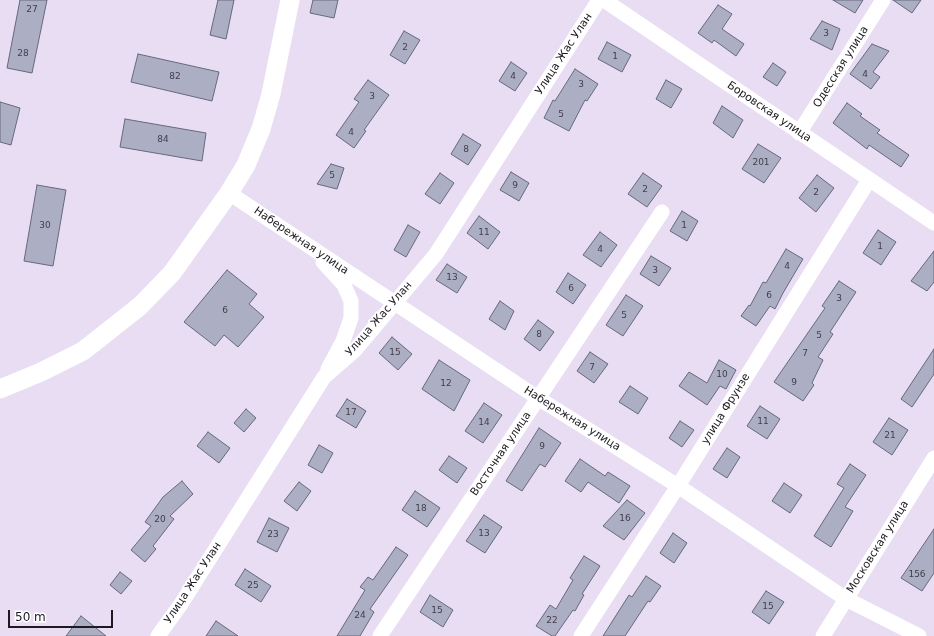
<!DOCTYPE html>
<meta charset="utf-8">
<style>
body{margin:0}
#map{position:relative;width:934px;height:636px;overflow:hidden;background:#e8ddf3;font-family:"DejaVu Sans",sans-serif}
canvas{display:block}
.scale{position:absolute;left:8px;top:610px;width:105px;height:18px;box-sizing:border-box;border:2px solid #1d1920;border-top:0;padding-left:5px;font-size:12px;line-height:14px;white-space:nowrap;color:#1d1920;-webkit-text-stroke:3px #fff;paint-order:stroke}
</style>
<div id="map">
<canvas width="934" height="636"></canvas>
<div class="scale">50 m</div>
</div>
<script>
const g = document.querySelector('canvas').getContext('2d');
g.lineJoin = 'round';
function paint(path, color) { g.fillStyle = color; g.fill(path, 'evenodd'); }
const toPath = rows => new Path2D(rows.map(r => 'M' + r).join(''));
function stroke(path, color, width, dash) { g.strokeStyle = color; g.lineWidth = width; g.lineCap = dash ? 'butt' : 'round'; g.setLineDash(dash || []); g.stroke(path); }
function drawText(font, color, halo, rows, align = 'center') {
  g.font = font + ' "DejaVu Sans",sans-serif'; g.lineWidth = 3.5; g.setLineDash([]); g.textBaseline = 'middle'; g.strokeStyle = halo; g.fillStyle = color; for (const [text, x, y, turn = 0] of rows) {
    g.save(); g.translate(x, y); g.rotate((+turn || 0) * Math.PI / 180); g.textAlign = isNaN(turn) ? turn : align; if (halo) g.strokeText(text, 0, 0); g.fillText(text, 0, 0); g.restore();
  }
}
const building = toPath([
 [20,0,47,0,32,73,7,68,20,0],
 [218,0,234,0,226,39,210,35,218,0],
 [313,0,338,0,334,18,310,13,313,0],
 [833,0,863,0,855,13,833,0],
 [893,0,921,0,912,13,893,0],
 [718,5,732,14,722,29,744,44,736,56,714,40,712,43,698,33,718,5],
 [822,21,840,29,832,50,810,39,822,21],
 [404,31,420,40,405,64,390,55,404,31],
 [607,42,631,55,622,72,598,59,607,42],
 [872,44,889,51,873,72,880,77,871,89,850,74,872,44],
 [138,54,219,72,212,101,131,82,138,54],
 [511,62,527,73,515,91,499,81,511,62],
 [773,63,786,72,777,86,763,77,773,63],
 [575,69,598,84,587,101,585,100,569,131,544,118,553,100,555,101,575,69],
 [368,80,389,95,364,130,366,131,354,148,336,135,359,102,354,99,368,80],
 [666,80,682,89,671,108,656,99,666,80],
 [0,102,20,108,11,145,0,142,0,102],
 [847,103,862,114,860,116,880,130,877,133,909,155,901,167,869,145,867,149,833,123,847,103],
 [722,106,743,120,733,138,713,123,722,106],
 [125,119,206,133,202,161,120,147,125,119],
 [463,134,481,145,468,165,451,154,463,134],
 [758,144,781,158,764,183,742,169,758,144],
 [331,164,344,168,337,189,317,184,331,164],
 [511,172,529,183,519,201,500,190,511,172],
 [440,173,454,183,440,204,425,194,440,173],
 [643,173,662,186,647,207,628,194,643,173],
 [817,175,834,188,816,212,799,198,817,175],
 [37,185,66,190,53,266,24,261,37,185],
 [682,211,698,221,687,241,670,231,682,211],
 [479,216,500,232,488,249,467,233,479,216],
 [408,225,420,232,406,257,394,250,408,225],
 [878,230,896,242,881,265,863,253,878,230],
 [600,232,617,245,601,267,583,255,600,232],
 [786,249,803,259,783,293,775,309,770,306,756,326,741,316,749,305,750,306,763,282,766,283,786,249],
 [934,251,934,282,927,291,911,281,934,251],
 [651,256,671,268,659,286,640,274,651,256],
 [447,264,467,277,457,293,436,280,447,264],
 [227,270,257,294,249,304,264,317,238,347,224,335,215,346,184,322,227,270],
 [568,273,586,285,573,304,556,292,568,273],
 [839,281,856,292,830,332,833,334,818,357,823,360,812,383,814,385,803,401,774,382,825,308,822,306,839,281],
 [626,295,643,306,623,336,606,325,626,295],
 [500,301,514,311,505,330,489,319,500,301],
 [538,320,554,332,540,351,524,339,538,320],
 [392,337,412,354,398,370,379,353,392,337],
 [934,349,934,374,912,407,901,399,934,349],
 [590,352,608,364,594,383,577,371,590,352],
 [439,360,470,380,454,411,422,389,439,360],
 [719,360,736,370,726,389,720,386,707,405,679,386,689,372,707,383,719,360],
 [630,386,648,398,638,414,619,402,630,386],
 [347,399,366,411,356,428,336,416,347,399],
 [484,403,502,415,483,443,465,431,484,403],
 [760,406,780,419,767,439,747,426,760,406],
 [246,409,256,418,244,432,234,423,246,409],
 [889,418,908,430,892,455,873,442,889,418],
 [680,421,694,430,682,447,669,438,680,421],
 [539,428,561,443,545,467,540,464,522,491,506,481,539,428],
 [208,432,230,448,219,463,197,446,208,432],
 [319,445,333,453,322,473,308,465,319,445],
 [727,448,740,457,727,478,713,469,727,448],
 [449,456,467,468,457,483,439,470,449,456],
 [580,459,605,476,608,472,630,486,619,503,588,482,581,492,565,481,580,459],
 [850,464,866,475,845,507,853,511,831,547,814,536,844,488,837,484,850,464],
 [182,481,193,494,170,516,174,519,153,546,156,549,145,562,131,550,151,526,145,522,163,497,182,481],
 [299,482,311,491,297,511,284,501,299,482],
 [784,483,802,495,790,513,772,501,784,483],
 [415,491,440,508,427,527,402,510,415,491],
 [627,500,645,513,624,540,603,526,627,500],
 [484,515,502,527,485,553,466,541,484,515],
 [269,518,289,528,277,552,257,542,269,518],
 [934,529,934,573,922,591,901,578,934,529],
 [673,533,687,543,674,563,660,553,673,533],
 [396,547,408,555,370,609,374,612,360,636,337,636,365,590,360,587,368,577,373,580,396,547],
 [584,556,600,566,582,594,584,595,575,611,573,610,555,636,552,636,536,626,550,605,556,609,573,580,570,578,584,556],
 [245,569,271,586,261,602,235,585,245,569],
 [120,572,132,581,121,594,110,585,120,572],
 [646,576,661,586,650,602,648,601,625,636,603,636,629,595,632,597,646,576],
 [766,591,784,602,769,624,752,612,766,591],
 [430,595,453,610,443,627,420,612,430,595],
 [81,616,106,636,66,636,81,616],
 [216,621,238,636,206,636,216,621]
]);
paint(building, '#acafc4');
stroke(building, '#66687c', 1);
stroke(toPath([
 [604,0,934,223],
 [799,133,883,0],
 [229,193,538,398,678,486,846,599,919,636],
 [323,262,344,285,351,301,351,318,343,341,328,369],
 [158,636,181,604,324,377,355,350,436,254,599,0],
 [380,636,662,212],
 [581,636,678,486,869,180],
 [823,636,934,458]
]), '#fff', 15);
stroke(toPath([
 [0,389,41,372,83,351,140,306,172,273,229,193,246,165,261,129,271,94,290,0]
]), '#fff', 19);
drawText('9px', '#413e49', null, [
 ["27",32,10],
 ["3",826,34],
 ["2",405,48],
 ["28",23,54],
 ["1",615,57],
 ["4",865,75],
 ["82",175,77],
 ["4",513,77],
 ["3",581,85],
 ["3",372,97],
 ["5",561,115],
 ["4",351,133],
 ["84",163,140],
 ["8",466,150],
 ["201",761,163],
 ["5",332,176],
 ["9",515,186],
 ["2",645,190],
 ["2",816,193],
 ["30",45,226],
 ["1",684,226],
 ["11",484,233],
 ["1",880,247],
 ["4",600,250],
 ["4",787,267],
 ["3",655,271],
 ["13",452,278],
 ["6",571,289],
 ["6",769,296],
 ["3",839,299],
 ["6",225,311],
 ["5",624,316],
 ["8",539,335],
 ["5",819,336],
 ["15",395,353],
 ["7",805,354],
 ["7",592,368],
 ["10",722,375],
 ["9",794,383],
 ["12",446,384],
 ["17",351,413],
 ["11",763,422],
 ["14",484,423],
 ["21",890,436],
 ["9",542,447],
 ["18",421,509],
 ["16",625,519],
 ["20",160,520],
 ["13",484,534],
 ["23",273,535],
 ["156",917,575],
 ["25",253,586],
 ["15",768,607],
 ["15",437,611],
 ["24",360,616],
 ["22",552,621]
]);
drawText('11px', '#1d1920', '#fff', [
 ["Улица Жас Улан",564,54,-57],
 ["Одесская улица",841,67,-58],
 ["Боровская улица",769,112,34],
 ["Набережная улица",301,241,34],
 ["Улица Жас Улан",379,319,-49],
 ["улица Фрунзе",726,409,-58],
 ["Набережная улица",572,419,32],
 ["Восточная улица",501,454,-56],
 ["Московская улица",878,547,-58],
 ["Улица Жас Улан",193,583,-57]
]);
</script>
